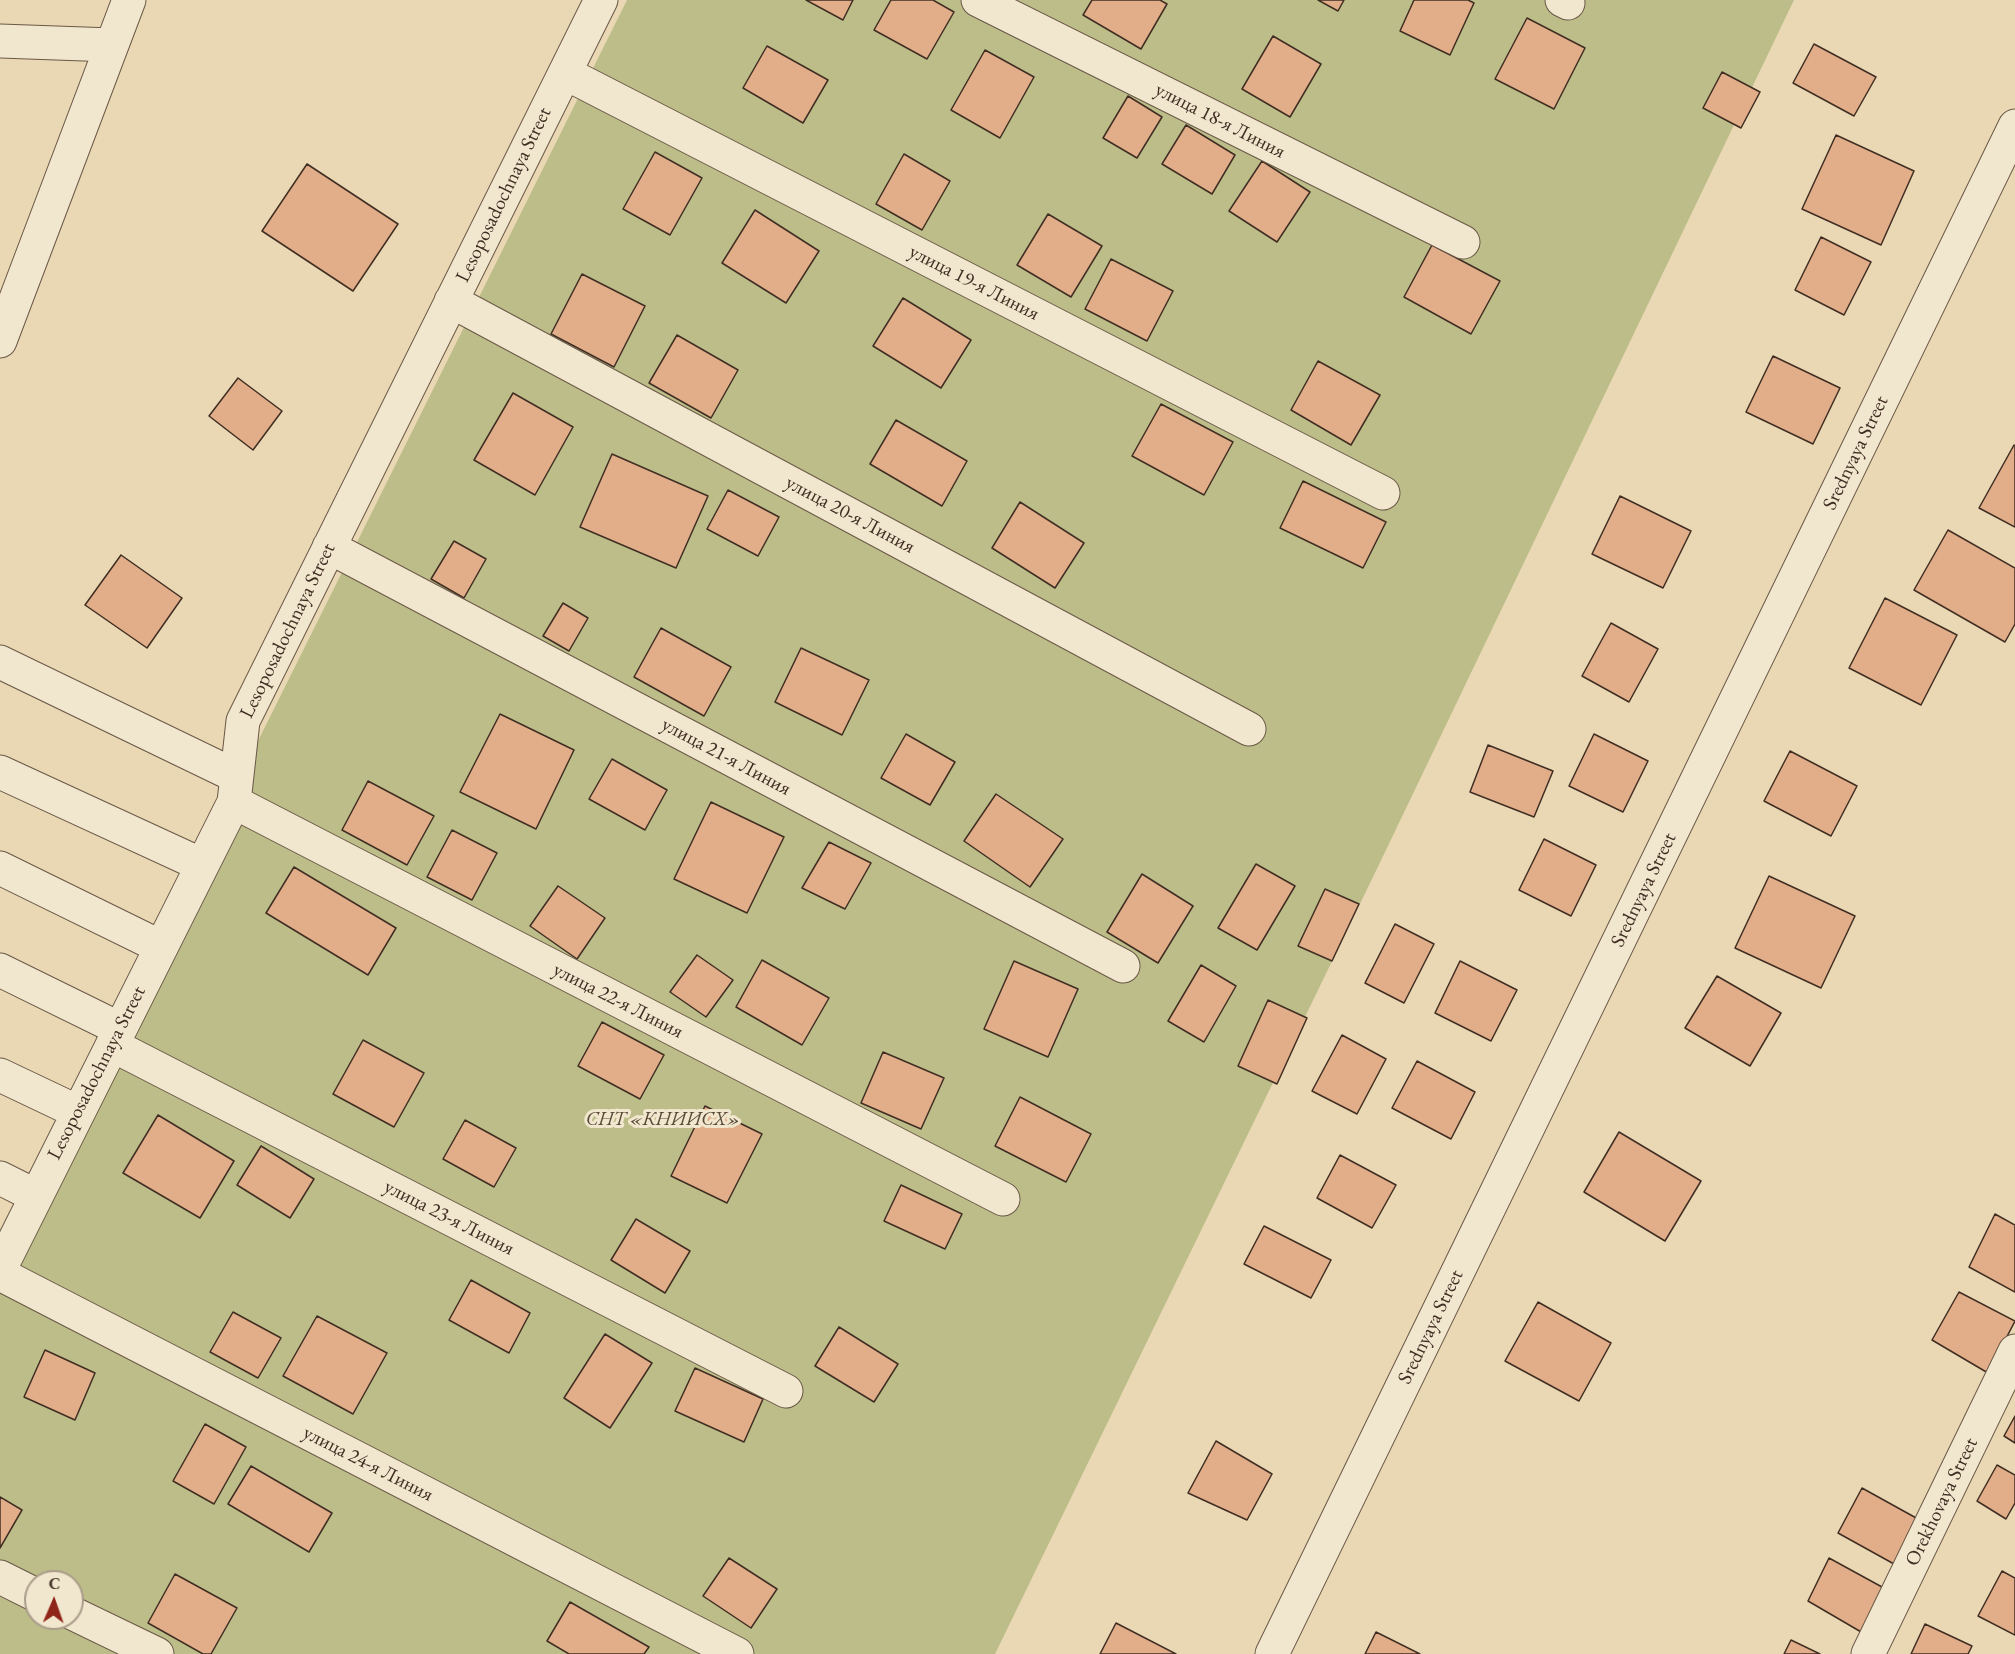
<!DOCTYPE html>
<meta charset="utf-8">
<style>
body{margin:0}
#map{position:relative;width:2015px;height:1654px;overflow:hidden;background:#e9d8b3;font-family:"EB Garamond",serif}
canvas{display:block}
.north{position:absolute;left:24px;top:1570px;width:60px;height:60px;box-sizing:border-box;background:#f1e6ce;border:2px solid #aa9c8a;border-radius:50%;rotate:2deg;font-size:16px;font-weight:700;line-height:24px;text-align:center;color:#402e23}
.north::after{content:'';display:block;margin:auto;width:21px;height:27px;background:#8f2418;clip-path:polygon(50% 0,100% 100%,50% 72%,0 100%)}
</style>
<div id="map">
<canvas width="2015" height="1654"></canvas>
<div class="north">С</div>
</div>
<script>
const g = document.querySelector('canvas').getContext('2d');
g.lineJoin = 'round';
function paint(path, color) { g.fillStyle = color; g.fill(path, 'evenodd'); }
const toPath = rows => new Path2D(rows.map(r => 'M' + r).join(''));
function stroke(path, color, width, dash) { g.strokeStyle = color; g.lineWidth = width; g.lineCap = dash ? 'butt' : 'round'; g.setLineDash(dash || []); g.stroke(path); }
function drawText(font, color, halo, rows, align = 'center') {
  g.font = font + ' "EB Garamond",serif'; g.lineWidth = 6; g.setLineDash([]); g.textBaseline = 'middle'; g.strokeStyle = halo; g.fillStyle = color; for (const [text, x, y, turn = 0] of rows) {
    g.save(); g.translate(x, y); g.rotate((+turn || 0) * Math.PI / 180); g.textAlign = isNaN(turn) ? turn : align; if (halo) g.strokeText(text, 0, 0); g.fillText(text, 0, 0); g.restore();
  }
}
paint(toPath([
 [627,0,1794,0,1373,877,995,1654,0,1654,0,1259],
 [36,1582,72,1582,72,1618,36,1618]
]), '#bcbd89');
const building = toPath([
 [806,0,853,0,843,20,806,0],
 [891,0,933,0,954,12,927,59,874,30,891,0],
 [1092,0,1160,0,1167,4,1141,49,1083,15,1092,0],
 [1318,0,1344,0,1338,11,1318,0],
 [1414,0,1468,0,1474,3,1450,55,1400,31,1414,0],
 [1527,18,1585,48,1554,109,1495,79,1527,18],
 [1273,36,1321,64,1290,117,1242,89,1273,36],
 [1814,44,1876,77,1854,116,1793,83,1814,44],
 [767,46,828,80,803,123,743,88,767,46],
 [985,50,1034,77,1000,138,951,110,985,50],
 [1722,72,1760,92,1741,128,1703,108,1722,72],
 [1128,96,1162,117,1137,158,1103,138,1128,96],
 [1186,125,1235,155,1212,194,1162,164,1186,125],
 [1836,135,1914,171,1881,245,1802,209,1836,135],
 [655,152,702,178,670,235,623,209,655,152],
 [904,154,950,181,922,230,876,204,904,154],
 [1262,161,1310,192,1277,242,1229,211,1262,161],
 [307,164,398,224,353,291,262,231,307,164],
 [755,210,819,251,786,303,722,263,755,210],
 [1048,214,1102,246,1071,297,1017,265,1048,214],
 [1821,237,1871,262,1844,315,1795,290,1821,237],
 [1432,245,1500,281,1471,334,1404,297,1432,245],
 [1111,259,1173,291,1147,341,1085,309,1111,259],
 [582,274,645,306,614,367,551,334,582,274],
 [903,298,971,340,941,388,873,346,903,298],
 [677,335,738,370,711,418,649,383,677,335],
 [1773,356,1840,388,1813,444,1746,412,1773,356],
 [1318,361,1380,395,1351,445,1291,410,1318,361],
 [238,378,282,411,253,450,209,416,238,378],
 [513,393,573,427,535,495,474,460,513,393],
 [1161,404,1233,442,1204,495,1132,456,1161,404],
 [896,420,967,461,942,506,870,464,896,420],
 [2014,445,2015,446,2015,527,1979,508,2014,445],
 [612,454,708,496,676,568,580,527,612,454],
 [1303,481,1386,522,1363,568,1280,528,1303,481],
 [728,490,779,517,758,556,707,529,728,490],
 [1620,496,1691,531,1663,588,1592,554,1620,496],
 [1020,502,1084,543,1055,588,992,548,1020,502],
 [1948,530,2015,568,2015,624,2005,642,1914,590,1948,530],
 [454,541,486,559,464,598,431,579,454,541],
 [121,555,182,598,147,648,85,605,121,555],
 [1885,598,1957,635,1921,705,1849,668,1885,598],
 [563,603,588,618,569,651,543,636,563,603],
 [1611,623,1658,649,1629,702,1582,676,1611,623],
 [661,628,731,667,704,716,634,677,661,628],
 [801,648,869,680,842,735,775,702,801,648],
 [500,714,574,750,536,829,460,792,500,714],
 [906,734,955,762,930,805,881,778,906,734],
 [1594,734,1648,761,1623,812,1569,786,1594,734],
 [1488,745,1553,771,1534,817,1470,792,1488,745],
 [1790,751,1857,786,1831,836,1764,801,1790,751],
 [612,759,667,790,645,830,589,799,612,759],
 [368,781,434,816,407,865,342,830,368,781],
 [996,794,1063,839,1030,887,964,841,996,794],
 [711,802,784,837,747,913,674,879,711,802],
 [452,830,497,853,472,900,427,877,452,830],
 [1544,839,1596,865,1571,916,1519,890,1544,839],
 [829,842,871,863,845,909,802,888,829,842],
 [1256,864,1295,886,1257,950,1218,928,1256,864],
 [294,867,396,928,368,975,266,913,294,867],
 [1142,874,1193,906,1158,963,1107,932,1142,874],
 [1769,876,1855,916,1821,988,1735,948,1769,876],
 [558,886,605,918,577,959,530,926,558,886],
 [1325,889,1359,904,1332,961,1298,946,1325,889],
 [1395,924,1434,944,1404,1003,1365,983,1395,924],
 [697,955,733,980,706,1017,670,992,697,955],
 [762,960,829,998,802,1045,736,1007,762,960],
 [1014,961,1078,989,1048,1057,984,1029,1014,961],
 [1460,961,1517,990,1491,1041,1435,1013,1460,961],
 [1201,965,1236,986,1204,1042,1168,1021,1201,965],
 [1717,976,1781,1013,1750,1066,1685,1028,1717,976],
 [1268,1000,1307,1018,1277,1084,1238,1066,1268,1000],
 [602,1022,664,1055,640,1099,578,1066,602,1022],
 [1342,1035,1386,1059,1357,1114,1312,1091,1342,1035],
 [363,1040,424,1073,394,1127,333,1094,363,1040],
 [883,1052,944,1078,921,1129,861,1103,883,1052],
 [1417,1061,1475,1092,1451,1139,1392,1108,1417,1061],
 [1020,1097,1091,1134,1066,1182,995,1146,1020,1097],
 [705,1106,762,1134,727,1203,671,1176,705,1106],
 [158,1115,234,1161,200,1218,123,1173,158,1115],
 [465,1120,516,1148,494,1187,443,1159,465,1120],
 [1619,1132,1701,1181,1665,1241,1584,1192,1619,1132],
 [261,1146,314,1179,290,1218,237,1185,261,1146],
 [1340,1155,1396,1185,1372,1228,1317,1198,1340,1155],
 [901,1185,962,1214,945,1249,884,1221,901,1185],
 [1995,1214,2015,1225,2015,1292,1969,1267,1995,1214],
 [636,1219,690,1251,665,1293,611,1260,636,1219],
 [1264,1226,1331,1260,1311,1298,1244,1264,1264,1226],
 [471,1280,530,1313,509,1353,449,1320,471,1280],
 [1959,1292,2015,1321,1988,1373,1932,1340,1959,1292],
 [1538,1302,1611,1343,1579,1401,1505,1361,1538,1302],
 [233,1312,281,1338,258,1378,210,1352,233,1312],
 [317,1316,387,1353,353,1414,283,1376,317,1316],
 [839,1327,898,1364,874,1402,815,1366,839,1327],
 [605,1334,652,1363,610,1428,564,1398,605,1334],
 [45,1350,95,1373,75,1420,24,1397,45,1350],
 [695,1368,763,1399,744,1442,675,1411,695,1368],
 [2015,1416,2015,1443,2004,1436,2015,1416],
 [205,1424,246,1447,214,1504,173,1481,205,1424],
 [1216,1441,1272,1474,1247,1520,1188,1493,1216,1441],
 [1997,1465,2015,1475,2015,1503,2006,1519,1977,1501,1997,1465],
 [251,1466,332,1513,309,1552,228,1504,251,1466],
 [1862,1488,1918,1519,1894,1564,1838,1533,1862,1488],
 [0,1497,22,1510,0,1548,0,1497],
 [729,1558,777,1589,751,1628,703,1596,729,1558],
 [1829,1558,1893,1593,1868,1636,1808,1601,1829,1558],
 [2002,1571,2015,1578,2015,1635,1978,1616,2002,1571],
 [175,1574,237,1608,211,1654,203,1654,148,1623,175,1574],
 [570,1602,649,1647,644,1654,569,1654,547,1641,570,1602],
 [1116,1623,1176,1654,1100,1654,1116,1623],
 [1925,1624,1972,1646,1968,1654,1911,1654,1925,1624],
 [1376,1632,1420,1654,1365,1654,1376,1632],
 [1791,1640,1820,1654,1784,1654,1791,1640]
]);
paint(building, '#e2ae89');
stroke(building, '#402e23', 1.5);
const minor = toPath([
 [978,0,1463,242],
 [1562,0,1568,3],
 [0,41,112,45],
 [565,73,1383,493],
 [451,301,1249,729],
 [0,341,129,0],
 [329,547,1123,966],
 [0,662,236,776],
 [0,772,202,865],
 [234,802,1003,1199],
 [0,868,161,947],
 [0,970,120,1029],
 [112,1045,786,1391],
 [0,1075,78,1112],
 [0,1178,36,1196],
 [0,1269,234,802,243,721,601,0],
 [0,1274,737,1654],
 [0,1577,36,1595],
 [72,1613,157,1654],
 [1272,1654,2015,126],
 [1868,1654,2015,1351]
]);
stroke(minor, '#6a5847', 35);
stroke(minor, '#f1e6ce', 33);
drawText('20px', '#402e23', '#f1e6ce', [
 ["улица 18-я Линия",1220,121,27],
 ["Lesoposadochnaya Street",504,195,-64],
 ["улица 19-я Линия",974,283,27],
 ["Srednyaya Street",1856,453,-64],
 ["улица 20-я Линия",850,515,28],
 ["Lesoposadochnaya Street",288,631,-64],
 ["улица 21-я Линия",726,757,28],
 ["Srednyaya Street",1644,890,-64],
 ["улица 22-я Линия",618,1001,27],
 ["Lesoposadochnaya Street",97,1073,-63],
 ["улица 23-я Линия",449,1218,27],
 ["Srednyaya Street",1431,1327,-64],
 ["улица 24-я Линия",368,1464,27],
 ["Orekhovaya Street",1942,1502,-64]
]);
drawText('italic 20px', '#594b37', '#f1e6ce', [
 ["СНТ «КНИИСХ»",663,1120]
]);
</script>
